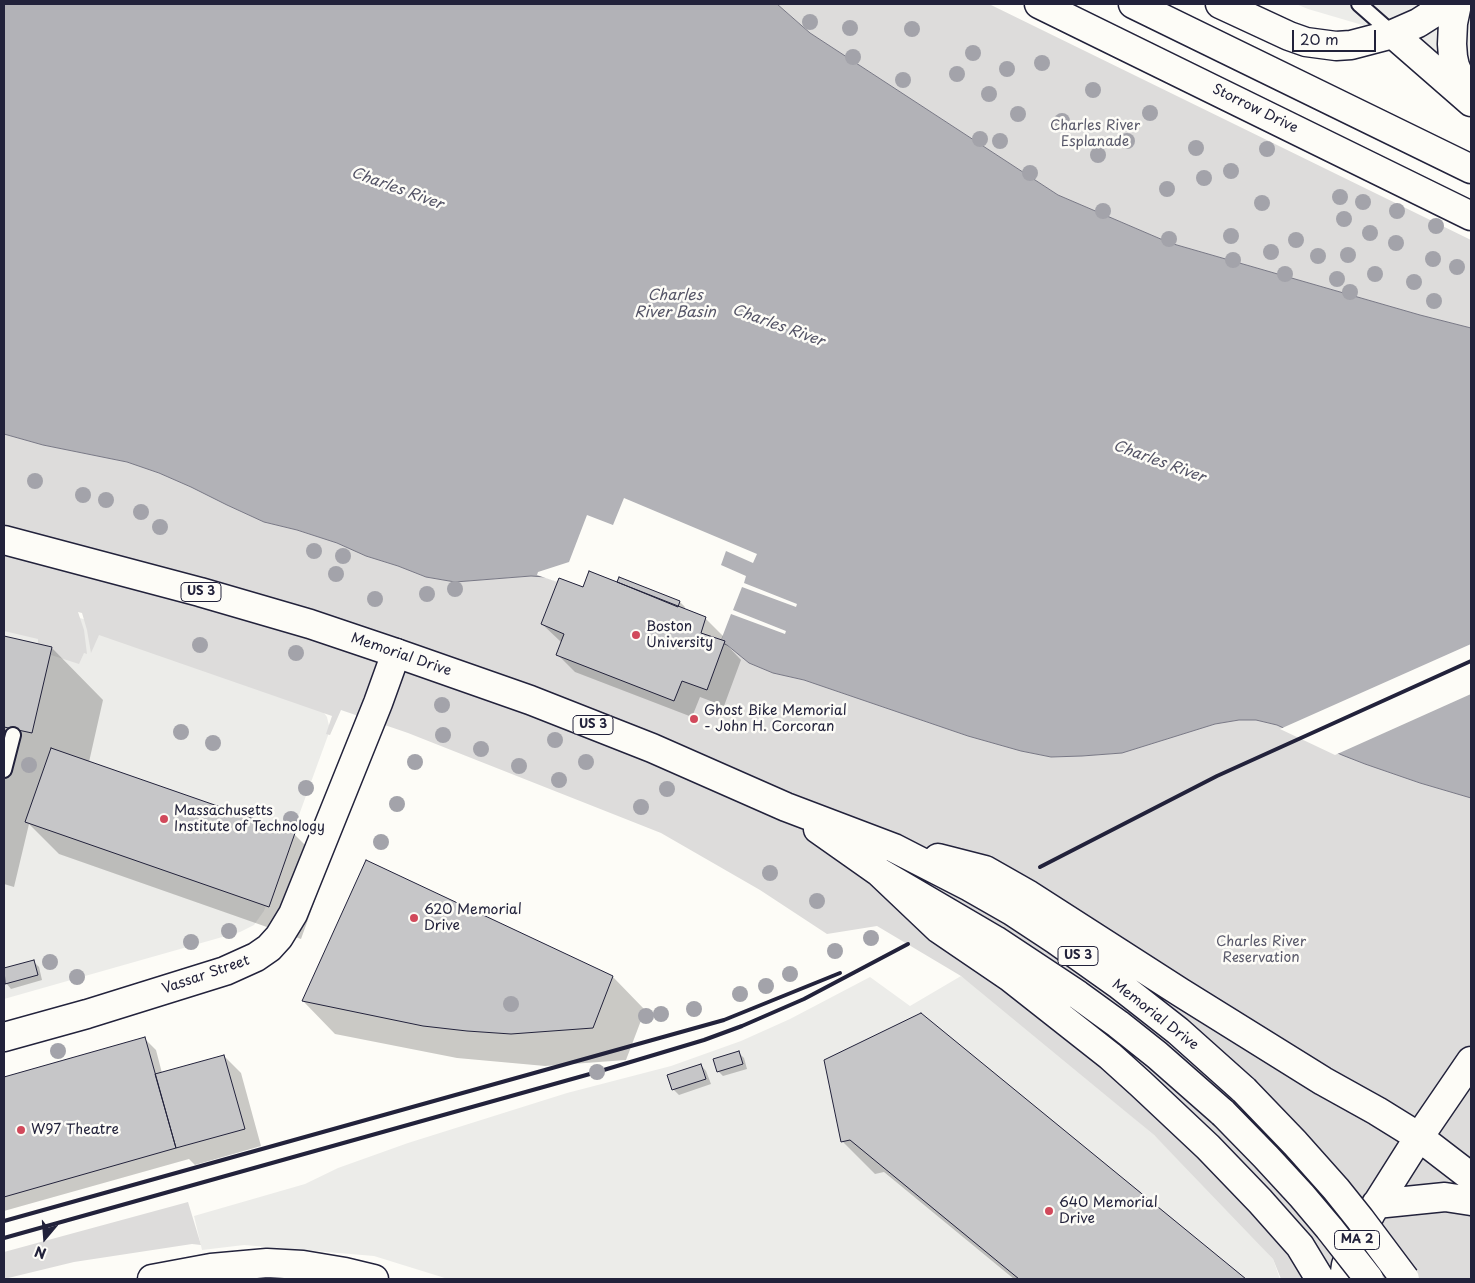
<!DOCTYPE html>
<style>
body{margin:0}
#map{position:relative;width:1475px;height:1283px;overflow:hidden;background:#fdfcf7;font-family:"Playpen Sans",sans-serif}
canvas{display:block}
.frame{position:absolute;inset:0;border:5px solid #22223b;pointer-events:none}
.north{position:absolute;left:20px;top:1213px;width:50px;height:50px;-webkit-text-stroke:4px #fdfcf7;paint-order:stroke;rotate:198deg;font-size:14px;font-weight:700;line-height:20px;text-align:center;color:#22223b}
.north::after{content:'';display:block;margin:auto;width:18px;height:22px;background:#22223b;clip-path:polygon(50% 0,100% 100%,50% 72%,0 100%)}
.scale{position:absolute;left:1292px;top:30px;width:84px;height:22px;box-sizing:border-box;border:2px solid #22223b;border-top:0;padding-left:6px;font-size:15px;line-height:18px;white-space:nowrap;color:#22223b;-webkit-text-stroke:4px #fdfcf7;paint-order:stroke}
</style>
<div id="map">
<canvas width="1475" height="1283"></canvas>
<div class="frame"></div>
<div class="north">N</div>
<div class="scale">20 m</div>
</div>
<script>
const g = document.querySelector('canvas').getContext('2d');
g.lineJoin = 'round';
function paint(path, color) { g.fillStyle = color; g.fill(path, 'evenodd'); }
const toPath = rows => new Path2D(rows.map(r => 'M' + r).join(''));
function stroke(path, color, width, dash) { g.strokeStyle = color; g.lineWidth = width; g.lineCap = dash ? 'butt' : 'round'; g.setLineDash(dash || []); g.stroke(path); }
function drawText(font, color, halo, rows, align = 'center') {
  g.font = font + ' "Playpen Sans",sans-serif'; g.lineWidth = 5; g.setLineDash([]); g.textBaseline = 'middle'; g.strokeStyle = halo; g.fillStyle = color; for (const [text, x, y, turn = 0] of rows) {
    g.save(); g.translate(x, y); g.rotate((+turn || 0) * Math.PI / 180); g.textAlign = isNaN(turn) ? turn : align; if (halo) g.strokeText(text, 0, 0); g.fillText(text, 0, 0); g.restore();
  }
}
paint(toPath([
 [1296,4,1471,4,1471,71,1393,34,1308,9],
 [4,598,91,621,322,710,327,717,330,730,264,911,254,925,240,932,4,999],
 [961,976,991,997,1154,1135,1223,1203,1273,1259,1280,1279,448,1279,374,1256,244,1245,202,1250,194,1216,305,1184,338,1168,408,1143,567,1093,671,1066,741,1041,790,1019,870,977,910,1006]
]), '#ecece9');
paint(toPath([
 [777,4,989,4,1471,240,1471,328,1420,315,1170,243,1058,195,810,33],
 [4,434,43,445,127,462,159,473,191,487,227,505,264,522,297,530,337,543,366,556,398,566,426,577,455,582,531,576,546,577,727,645,749,663,773,673,804,680,968,736,1021,751,1051,757,1082,756,1122,753,1215,724,1239,720,1256,720,1277,725,1342,755,1365,764,1420,783,1471,798,1471,1279,1281,1279,1273,1259,1154,1135,961,976,877,926,827,934,760,890,661,833,408,733,341,710,330,735,326,734,332,716,99,635,91,653,87,630,82,613,78,612,84,630,87,654,84,653,79,664,51,655,52,647,38,644,38,639,4,631],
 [188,1202,201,1245,192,1244,74,1262,4,1279,4,1252]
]), '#dddcdb');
const water = toPath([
 [4,4,777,4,810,33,1058,195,1170,243,1420,315,1471,328,1471,798,1420,783,1365,764,1342,755,1277,725,1256,720,1239,720,1215,724,1122,753,1082,756,1051,757,1021,751,968,736,804,680,773,673,749,663,727,645,546,577,531,576,455,582,426,577,398,566,366,556,337,543,297,530,264,522,227,505,191,487,159,473,127,462,43,445,4,434,4,4]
]);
paint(water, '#b2b2b7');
stroke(water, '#787885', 1);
paint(toPath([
 [624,498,757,554,753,563,726,551,721,565,746,576,744,583,797,604,796,607,742,587,733,610,786,631,785,634,731,614,721,640,701,633,706,617,589,571,583,587,559,578,557,582,537,575,538,572,569,562,587,515,613,525],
 [1471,644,1471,694,1335,755,1280,729]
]), '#fdfcf7');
paint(toPath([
 [617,584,680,602,685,607,684,610,705,618,723,636,721,641,724,642,741,660,724,706,700,697,692,717,575,672,558,655,562,643,560,641,542,624,584,589],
 [4,637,52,648,103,700,89,762,294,834,327,867,301,939,59,854,29,824,14,887,4,884],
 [366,861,613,977,645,1010,626,1060,545,1066,457,1058,335,1034,303,1001],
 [34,962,39,967,42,980,11,989,6,983,4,969],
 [921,1015,1244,1279,1014,1279,884,1172,875,1174,842,1141],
 [144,1038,156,1050,162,1073,224,1056,241,1073,261,1146,195,1165,189,1159,4,1211,4,1079],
 [738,1052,744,1058,747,1069,723,1076,718,1071],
 [701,1065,706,1071,711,1084,679,1095,673,1089]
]), '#0003');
const building = toPath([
 [589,571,706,617,701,633,725,641,707,690,682,681,674,701,556,655,564,634,541,624,559,578,583,587,589,571],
 [619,577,680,601,678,607,617,582,619,577],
 [4,636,52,647,32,733,4,727,4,636],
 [51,748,295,833,269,907,25,822,51,748],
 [366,860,613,976,593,1028,511,1034,467,1031,423,1026,302,1001,366,860],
 [34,960,38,975,5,984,4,968,34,960],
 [921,1013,1246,1279,1019,1279,850,1140,841,1142,824,1060,921,1013],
 [145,1037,176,1148,4,1197,4,1077,145,1037],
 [739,1051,743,1064,717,1072,713,1059,739,1051],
 [224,1055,245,1129,176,1148,155,1074,224,1055],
 [701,1064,706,1079,672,1090,667,1075,701,1064]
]);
paint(building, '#c6c6c8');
stroke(building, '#22223b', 1);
const lane = toPath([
 [1359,4,1393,34],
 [4,770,13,735]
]);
const secondary = toPath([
 [4,1037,87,1014,225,971,256,957,269,948,279,937,293,914,378,703,396,653],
 [152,1279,211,1268,267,1263,303,1265,345,1272,374,1279]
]);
const highway = toPath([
 [1039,4,1471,216],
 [1133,4,1471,169],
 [1220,4,1289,36,1306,42,1336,46,1351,45,1393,34,1418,23,1448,4],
 [1457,4,1453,23,1452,44,1453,57,1455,66,1463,85,1469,95],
 [1393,34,1471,102],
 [4,540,200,592,310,624,396,653,530,700,652,748,786,807,894,848,970,887,1012,911,1056,940,1118,984,1178,1031,1244,1090],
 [818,829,879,872,995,940,1078,995,1118,1024,1157,1055,1223,1113],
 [938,858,985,870,1029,895,1180,992,1323,1081,1377,1111,1419,1137,1471,1177],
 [879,872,939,929,1011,978,1110,1056,1141,1084,1208,1147,1260,1201,1300,1246,1320,1279],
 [1376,1204,1445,1197,1471,1201],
 [1344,1279,1346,1265,1351,1252,1371,1213,1419,1137,1471,1061]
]);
stroke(lane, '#22223b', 18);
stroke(secondary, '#22223b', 31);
stroke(highway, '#22223b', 31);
stroke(lane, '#fdfcf7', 14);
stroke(secondary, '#fdfcf7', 28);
stroke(highway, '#fdfcf7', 28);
stroke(toPath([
 [1040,867,1217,776,1471,661],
 [4,1221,724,1020,840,973],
 [4,1238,597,1072,704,1040,742,1026,804,999,908,944]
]), '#22223b', 4);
const highwayBridge = toPath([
 [1244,1090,1295,1143,1336,1189,1360,1219,1405,1279],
 [1223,1113,1266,1157,1302,1196,1329,1228,1369,1279]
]);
stroke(highwayBridge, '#22223b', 31, []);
stroke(highwayBridge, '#fdfcf7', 28);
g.fillStyle = '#a3a3aa';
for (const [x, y] of [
 [810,22],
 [850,28],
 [912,29],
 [973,53],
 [853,57],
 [1042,63],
 [1007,69],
 [957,74],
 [903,80],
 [1093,90],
 [989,94],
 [1150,113],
 [1018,114],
 [1062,121],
 [980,139],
 [1000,141],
 [1127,141],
 [1196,148],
 [1267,149],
 [1098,155],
 [1231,171],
 [1030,173],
 [1204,178],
 [1167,189],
 [1340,197],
 [1363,202],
 [1262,203],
 [1103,211],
 [1397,211],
 [1344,219],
 [1436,226],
 [1370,233],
 [1231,236],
 [1169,239],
 [1296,240],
 [1396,243],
 [1271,252],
 [1348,255],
 [1318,256],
 [1433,259],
 [1233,260],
 [1457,267],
 [1285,274],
 [1375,274],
 [1337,279],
 [1414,282],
 [1350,292],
 [1434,301],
 [35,481],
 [83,495],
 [106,500],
 [141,512],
 [160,527],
 [314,551],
 [343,556],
 [336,574],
 [455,589],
 [427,594],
 [375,599],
 [200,645],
 [296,653],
 [442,705],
 [181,732],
 [443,735],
 [555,740],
 [213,743],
 [481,749],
 [415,762],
 [586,762],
 [29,765],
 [519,766],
 [559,780],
 [306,788],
 [667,789],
 [397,804],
 [641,807],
 [291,819],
 [381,842],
 [770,873],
 [817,901],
 [229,931],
 [871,938],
 [191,942],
 [835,951],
 [50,962],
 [790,974],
 [77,977],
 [766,986],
 [740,994],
 [511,1004],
 [694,1009],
 [661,1014],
 [646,1016],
 [58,1051],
 [597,1072]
]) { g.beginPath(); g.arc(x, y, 8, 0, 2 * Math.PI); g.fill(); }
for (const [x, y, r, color] of [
 [636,635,5,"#d1495b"],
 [694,719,5,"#d1495b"],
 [164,819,5,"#d1495b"],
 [414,918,5,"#d1495b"],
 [21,1130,5,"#d1495b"],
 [1049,1211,5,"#d1495b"]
]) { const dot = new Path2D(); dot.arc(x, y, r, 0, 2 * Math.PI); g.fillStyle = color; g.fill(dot); stroke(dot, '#fdfcf7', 2); }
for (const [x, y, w] of [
 [201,592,40],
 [593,725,40],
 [1078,956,40],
 [1357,1240,45]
]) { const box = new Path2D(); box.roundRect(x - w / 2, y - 9.5, w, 19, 4); g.fillStyle = '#fdfcf7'; g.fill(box); stroke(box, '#22223b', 1); }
drawText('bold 12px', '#22223b', null, [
 ["US 3",201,592],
 ["US 3",593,725],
 ["US 3",1078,956],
 ["MA 2",1357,1240]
]);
drawText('14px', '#22223b', '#fdfcf7', [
 ["Storrow Drive",1255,109,26],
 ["Memorial Drive",401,655,19],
 ["Vassar Street",206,975,-19],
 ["Memorial Drive",1155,1015,38]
]);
drawText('14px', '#5a5a6b', '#fdfcf7', [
 ["Charles River",1095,126],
 ["Esplanade",1095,142],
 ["Charles River",1261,942],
 ["Reservation",1261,958]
]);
drawText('14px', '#22223b', '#fdfcf7', [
 ["Boston",646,627],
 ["University",646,643],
 ["Ghost Bike Memorial",704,711],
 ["- John H. Corcoran",704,727],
 ["Massachusetts",174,811],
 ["Institute of Technology",174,827],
 ["620 Memorial",424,910],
 ["Drive",424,926],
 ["W97 Theatre",31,1130],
 ["640 Memorial",1059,1203],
 ["Drive",1059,1219]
], 'left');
drawText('italic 15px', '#545466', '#fdfcf7', [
 ["Charles River",397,189,20],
 ["Charles",675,296],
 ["River Basin",675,313],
 ["Charles River",778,326,20],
 ["Charles River",1159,462,20]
]);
</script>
